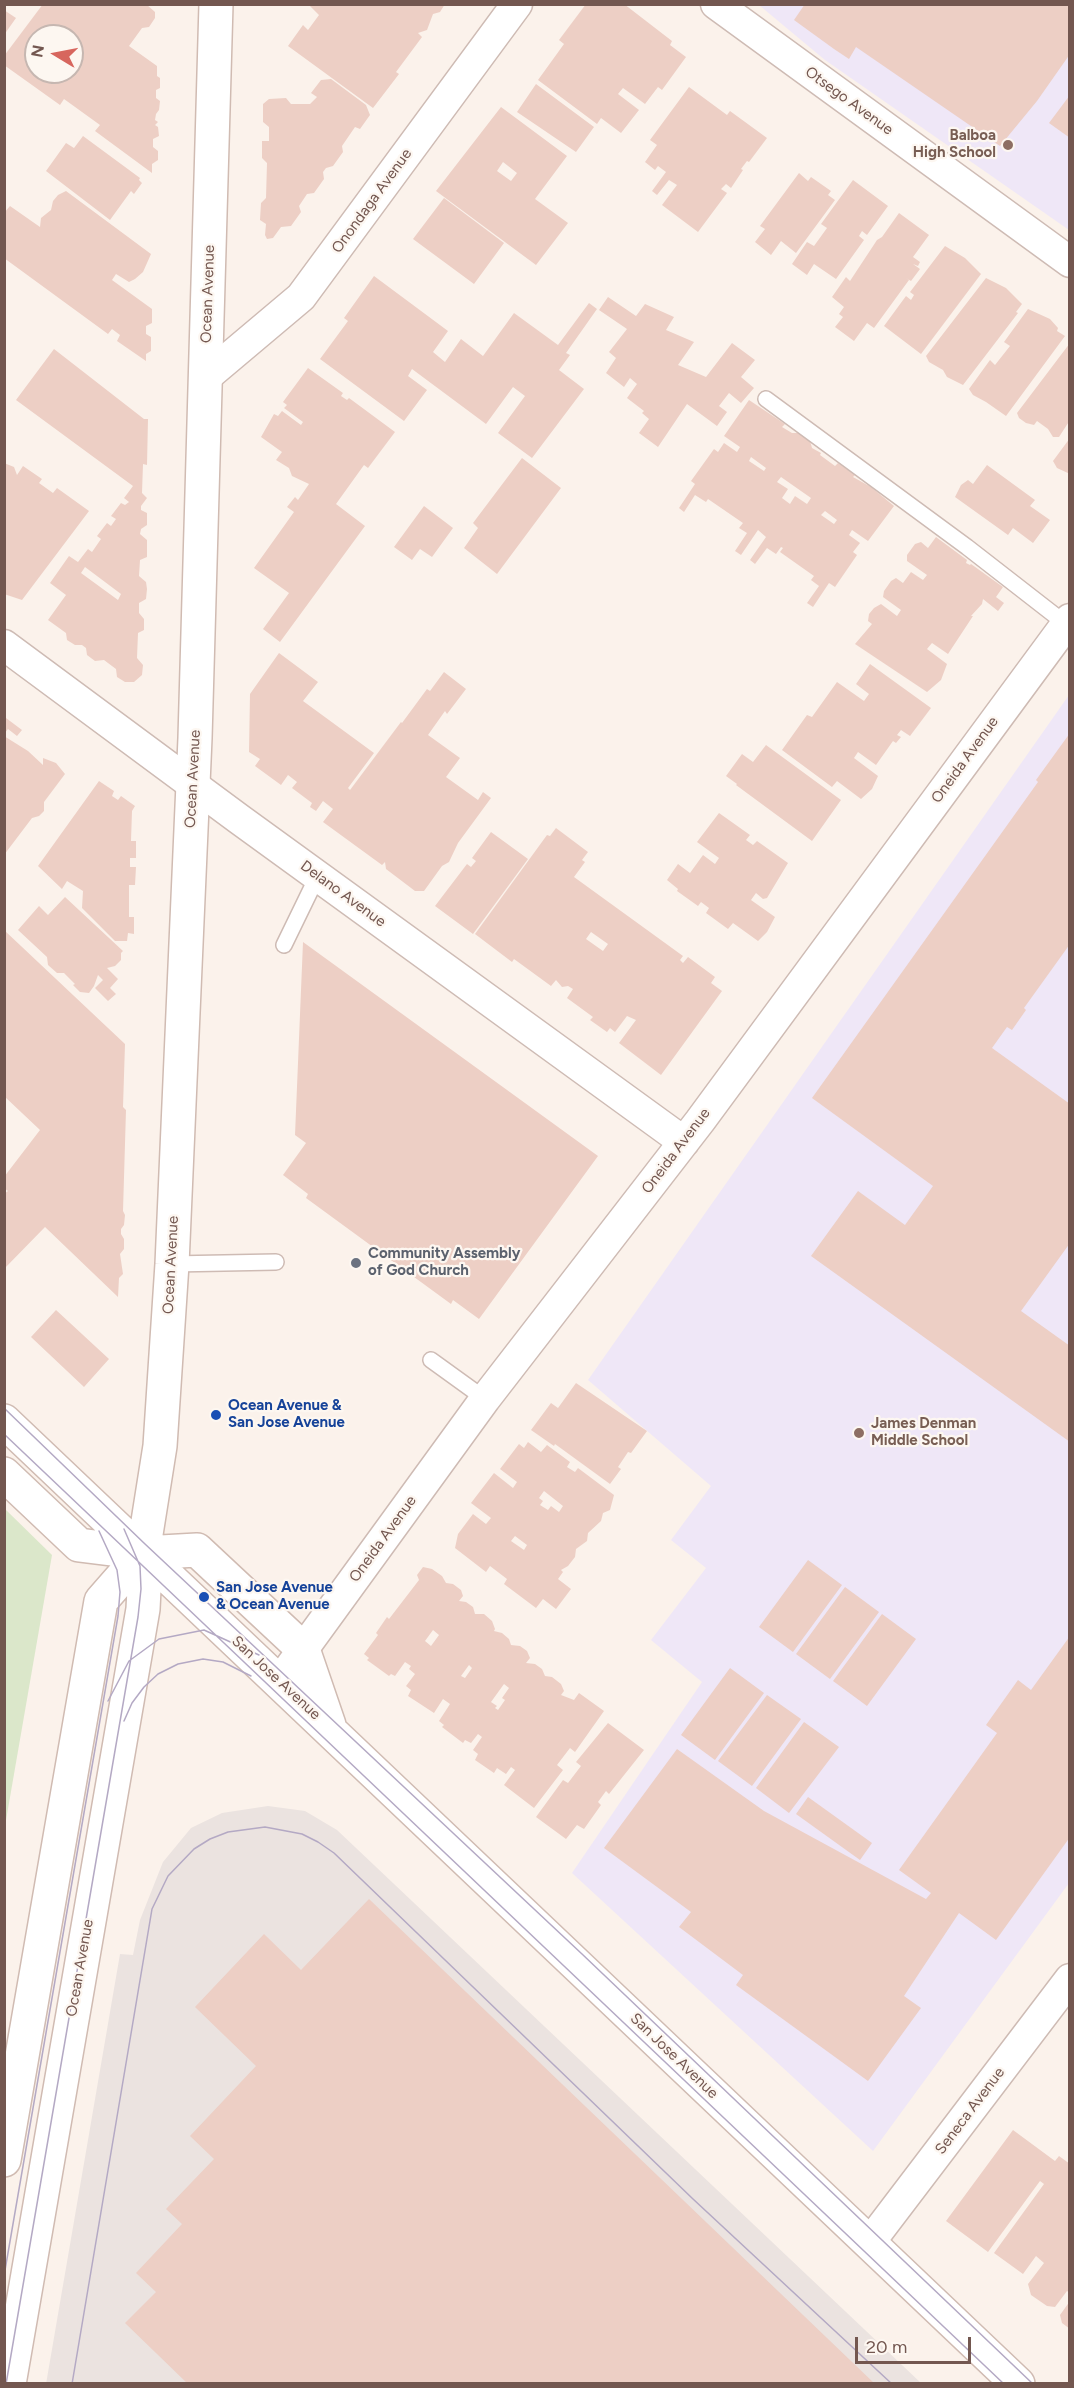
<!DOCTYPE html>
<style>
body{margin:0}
#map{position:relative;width:1074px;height:2388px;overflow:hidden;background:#fbf2eb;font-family:Figtree,sans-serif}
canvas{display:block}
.frame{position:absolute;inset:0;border:6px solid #735750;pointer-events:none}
.north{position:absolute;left:24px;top:24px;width:60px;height:60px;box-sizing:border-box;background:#fdf7f1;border:2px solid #c6b7b1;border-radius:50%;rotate:280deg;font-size:16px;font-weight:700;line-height:24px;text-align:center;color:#735750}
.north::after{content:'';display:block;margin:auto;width:21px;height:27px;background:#d7665e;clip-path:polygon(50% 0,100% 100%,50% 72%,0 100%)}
.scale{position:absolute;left:855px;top:2337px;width:116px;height:27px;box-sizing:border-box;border:3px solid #735750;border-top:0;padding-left:8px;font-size:18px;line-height:21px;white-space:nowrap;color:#735750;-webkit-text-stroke:4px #fdf7f1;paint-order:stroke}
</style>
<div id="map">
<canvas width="1074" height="2388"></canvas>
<div class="frame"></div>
<div class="north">N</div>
<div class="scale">20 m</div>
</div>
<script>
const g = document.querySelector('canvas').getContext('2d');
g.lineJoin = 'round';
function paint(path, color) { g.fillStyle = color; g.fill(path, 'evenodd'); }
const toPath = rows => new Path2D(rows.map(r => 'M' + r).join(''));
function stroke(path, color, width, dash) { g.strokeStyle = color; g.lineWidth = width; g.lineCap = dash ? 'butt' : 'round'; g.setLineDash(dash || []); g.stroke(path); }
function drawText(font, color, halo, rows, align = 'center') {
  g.font = font + ' Figtree,sans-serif'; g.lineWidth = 4.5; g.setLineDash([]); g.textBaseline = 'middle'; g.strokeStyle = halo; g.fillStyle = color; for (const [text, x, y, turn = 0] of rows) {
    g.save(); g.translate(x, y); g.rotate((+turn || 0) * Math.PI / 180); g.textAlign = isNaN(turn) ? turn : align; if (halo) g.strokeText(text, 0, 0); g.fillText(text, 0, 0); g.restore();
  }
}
paint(toPath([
 [268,1806,305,1811,337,1830,921,2383,46,2384,120,1954,133,1955,140,1920,163,1862,191,1828,222,1813]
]), '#ebe3e0');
paint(toPath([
 [759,5,1069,5,1069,230,825,60],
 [1069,695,1069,1883,873,2151,572,1873,702,1682,651,1640,706,1568,671,1540,711,1486,588,1380]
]), '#efe7f7');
paint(toPath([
 [5,1509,52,1555,5,1826]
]), '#dbe7ca');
paint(toPath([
 [43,4,146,4,155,12,155,18,149,27,142,28,129,46,157,66,157,76,160,78,160,88,156,90,156,98,160,101,159,110,156,114,155,120,158,122,155,125,158,127,159,136,153,139,153,147,158,151,158,160,152,164,152,173,95,131,100,125,64,99,60,105,4,65,4,56],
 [36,36,72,36,72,72,36,72],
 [308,4,445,4,440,12,433,14,427,30,418,33,422,37,396,72,399,74,373,108,288,46,303,25,308,30,319,15],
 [586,4,624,4,672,41,670,45,686,57,662,90,658,87,645,104,623,88,618,94,639,110,621,133,601,118,597,124,538,80,564,44,559,40],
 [805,4,1070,4,1070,54,1037,101,1000,146,856,47,849,59,834,49,794,20],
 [4,10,16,18,4,35],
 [331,79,366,105,370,115,360,129,355,127,342,146,343,152,333,166,326,168,323,172,324,179,314,193,307,194,299,206,301,212,291,226,281,227,273,238,267,239,265,235,266,224,260,220,261,203,266,198,267,163,262,158,262,141,269,141,269,127,263,122,263,104,269,99,286,98,291,104,310,104,317,97,311,93,321,80],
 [536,84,594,127,576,152,517,112],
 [689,87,727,115,730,111,767,138,749,162,747,161,741,169,743,170,731,188,726,184,721,189,727,193,698,232,662,205,677,185,669,180,657,195,652,191,666,172,658,166,655,170,645,162,657,145,650,140],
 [1070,95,1070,138,1049,123],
 [501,107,567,156,535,199,568,223,536,265,436,191],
 [503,162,517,173,511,181,497,171],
 [83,136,140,178,139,180,142,183,134,194,131,191,110,220,46,171,66,143,74,148],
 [799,173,808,181,811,177,831,191,828,195,835,200,796,253,781,241,771,255,755,242,765,229,760,226],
 [853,180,888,206,867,235,862,231,859,236,864,240,836,279,814,264,807,275,792,264,807,242,814,246,827,228,821,224],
 [66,191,151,254,143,272,135,279,129,282,116,274,112,280,152,309,152,323,146,326,146,334,151,337,151,351,146,354,146,361,117,341,120,335,112,329,108,334,4,258,4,213,10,206,40,227,41,218,51,210,53,201,58,195],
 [444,198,504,243,474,284,413,239],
 [899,213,929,235,913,257,920,262,918,266,913,264,920,269,911,281,906,278,909,280,874,328,867,323,854,341,835,327,843,317,839,314,844,307,832,297,846,277,850,281,877,240,882,237],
 [945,246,965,258,981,274,921,354,884,326,906,296,911,300,914,295,910,292],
 [374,276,448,331,433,352,445,362,461,339,483,356,514,313,558,345,589,303,597,309,566,353,570,355,559,370,584,389,532,458,498,433,525,396,513,387,486,424,412,369,408,376,427,390,404,421,320,359,348,321,344,318],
 [986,278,1006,288,1022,304,1016,312,1018,313,963,385,947,377,943,370,929,362,926,356],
 [608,297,636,316,645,304,674,317,666,330,694,342,678,365,706,377,732,343,755,360,741,377,754,388,741,403,729,393,719,406,727,412,717,426,687,404,658,447,639,433,649,419,642,413,644,411,627,398,637,384,630,378,624,387,606,373,616,358,609,352,627,329,599,310],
 [1028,309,1050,319,1058,328,1057,331,1065,336,1006,416,986,402,973,395,969,389,990,360,995,365,1010,346,1004,342],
 [1070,343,1070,420,1059,437,1053,437,1048,429,1037,421,1034,425,1026,423,1019,418,1017,413],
 [54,349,144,419,148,419,147,465,143,464,142,493,147,498,141,506,141,510,147,513,147,525,141,529,140,534,147,540,147,557,140,560,139,576,146,582,147,589,146,599,139,603,139,613,144,619,144,630,138,633,137,658,143,665,142,675,134,682,125,682,117,677,116,669,104,660,95,661,87,655,86,648,82,645,75,645,67,640,66,633,48,620,66,595,50,583,69,556,78,562,88,549,92,552,101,539,97,536,107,523,111,526,116,519,111,516,121,503,125,505,129,502,124,498,133,486,16,400],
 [85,567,121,594,118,600,81,573],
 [308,368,343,393,341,396,347,400,349,398,395,432,368,468,364,465,336,504,365,526,280,642,263,629,289,593,254,568,294,512,287,507,295,497,298,500,309,484,292,476,289,468,276,460,282,452,261,437,274,414,278,416,282,411,301,425,303,422,284,408,287,405,283,402],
 [749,400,785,424,782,427,792,433,798,433,810,441,812,448,821,453,820,455,835,466,838,463,855,475,853,477,871,487,894,506,868,541,852,530,849,535,860,543,853,552,857,555,835,587,829,583,813,607,807,603,819,586,811,580,814,576,780,552,783,548,781,547,776,554,767,548,755,564,750,560,766,537,758,530,741,555,735,551,747,533,739,528,743,523,708,499,706,502,695,495,684,512,679,508,695,484,691,481,714,449,718,452,724,443,737,452,740,447,724,436],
 [751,457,766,468,764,471,749,461],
 [781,477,811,498,807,504,795,496,790,504,782,498,788,489,777,482],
 [825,511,837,520,834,524,821,515],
 [1070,438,1070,474,1057,468,1053,461],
 [522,458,561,488,497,574,464,548,478,528,473,523],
 [4,463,14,467,17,475,23,466,42,479,39,483,53,493,57,488,89,511,22,600,4,594],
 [987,465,1035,500,1030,506,1050,520,1033,543,1013,528,1008,535,955,497,961,485,968,480,973,484],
 [424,506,453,528,432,557,420,549,412,560,394,547],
 [936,537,967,560,966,563,970,565,971,564,1003,587,996,597,1004,603,998,611,983,599,982,604,971,616,973,616,948,654,932,643,927,649,947,664,941,680,927,692,855,644,872,624,868,621,869,614,874,608,881,604,897,616,901,610,883,597,884,591,891,581,896,578,903,583,911,572,923,580,927,575,907,561,907,555,915,544,921,542,928,548],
 [279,653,318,682,303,701,374,753,348,788,350,790,401,722,402,723,427,689,430,691,444,672,466,689,447,714,445,711,428,735,460,758,446,777,478,800,483,792,491,798,458,843,449,862,442,866,424,891,415,891,386,869,385,862,382,865,323,822,333,809,323,801,316,811,310,807,312,803,292,788,297,782,288,775,281,785,255,766,260,759,249,752,250,694],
 [870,664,931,708,910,736,901,730,897,735,901,737,896,743,893,741,876,765,858,752,854,758,878,776,872,789,861,799,837,781,832,787,782,750,807,715,812,717,837,682,864,701,869,694,856,684],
 [6,718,22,730,17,736,8,729,4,734],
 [1070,733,1070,944,1024,1008,1026,1010,1012,1030,1007,1027,992,1048,1070,1104,1070,1243,1021,1311,1070,1346,1070,1442,811,1256,858,1191,905,1225,933,1186,812,1098,1038,782,1036,780],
 [4,736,28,751,43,765,43,758,56,763,65,774,44,802,44,811,39,816,32,818,4,855],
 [766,745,841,800,812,841,736,785,737,784,726,776,742,754,753,762],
 [99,781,114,791,112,796,118,800,121,796,135,806,132,811,131,841,136,841,136,858,130,858,130,867,136,867,135,885,129,885,129,917,134,917,134,934,128,933,127,941,115,941,82,908,83,891,67,881,62,889,38,866],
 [719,813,750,835,746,840,753,845,757,841,788,863,767,898,763,899,756,893,751,900,775,917,767,932,758,941,733,923,728,929,706,913,709,908,701,902,698,906,677,891,678,889,667,880,678,864,690,873,703,855,715,864,719,858,697,842],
 [556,828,588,852,582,860,585,862,574,877,683,956,680,960,683,963,688,957,715,977,711,983,722,991,661,1075,619,1043,636,1020,627,1016,615,1032,610,1028,607,1032,590,1020,593,1017,567,998,573,989,568,986,562,987,556,980,551,986,514,959,512,962,475,934,547,835,550,836],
 [591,932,608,944,603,951,586,939],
 [491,832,528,859,473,934,435,906,467,864,471,867,476,861,472,858],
 [65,897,123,951,121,953,121,960,115,966,107,968,118,979,110,988,116,994,108,1001,95,988,103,980,98,975,94,986,89,993,80,992,73,985,75,984,64,973,57,973,48,965,47,957,18,930,39,906,48,915],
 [4,930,125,1044,123,1107,126,1110,123,1211,125,1215,124,1225,121,1229,121,1234,124,1239,124,1249,120,1254,123,1274,119,1278,118,1297,45,1227,4,1269,4,1194,8,1191,4,1188,4,1177,40,1130,4,1096],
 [303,942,598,1156,479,1319,453,1300,451,1304,306,1198,308,1194,283,1175,306,1143,295,1135],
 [56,1310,109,1359,84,1387,31,1337],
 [576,1383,647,1431,631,1453,628,1452,618,1467,621,1469,610,1484,555,1444,554,1446,531,1430,551,1403,558,1408],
 [528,1442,541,1452,547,1445,570,1462,567,1467,575,1472,578,1468,614,1495,610,1510,603,1513,601,1521,588,1533,587,1541,576,1549,575,1557,568,1566,561,1570,563,1572,558,1579,571,1589,556,1609,543,1599,536,1608,504,1584,507,1579,490,1566,486,1572,455,1548,458,1534,473,1514,486,1524,491,1518,471,1503,494,1473,513,1488,517,1482,500,1469,519,1444,524,1448],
 [544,1491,563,1506,559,1512,551,1506,548,1510,540,1505,543,1501,539,1498],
 [515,1536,527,1545,524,1550,511,1541],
 [808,1560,842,1585,793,1652,759,1627],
 [423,1567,432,1569,442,1576,446,1583,453,1584,461,1590,463,1596,459,1601,466,1602,473,1607,475,1614,484,1614,492,1621,495,1629,494,1631,502,1633,509,1639,511,1645,520,1646,527,1651,530,1658,526,1663,535,1664,542,1669,545,1676,552,1677,561,1684,564,1691,561,1695,574,1700,579,1693,604,1711,575,1752,570,1748,557,1765,563,1770,534,1808,504,1785,515,1770,511,1767,506,1774,497,1768,494,1773,475,1760,478,1754,473,1750,482,1737,478,1734,471,1743,465,1740,463,1743,442,1727,444,1725,439,1721,450,1704,443,1699,434,1713,408,1696,411,1690,406,1686,415,1674,409,1669,411,1666,405,1662,395,1676,391,1674,389,1676,367,1660,369,1658,364,1654,378,1635,376,1633,387,1617,389,1619,419,1580,417,1575],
 [433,1630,439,1635,431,1646,425,1641],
 [469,1665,472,1668,465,1678,461,1676],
 [504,1684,509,1688,502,1698,505,1700,498,1710,495,1708,497,1706,491,1702],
 [845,1587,879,1612,830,1679,796,1654],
 [882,1614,916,1639,867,1706,833,1681],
 [1070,1636,1070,1837,996,1940,959,1913,904,1996,921,2008,868,2081,736,1985,743,1975,679,1927,691,1912,604,1848,677,1749,764,1811,926,1899,931,1893,899,1870,997,1733,986,1725,1018,1680,1031,1690],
 [730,1668,764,1693,715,1760,681,1735],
 [767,1695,801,1719,752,1786,718,1761],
 [804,1722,839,1747,789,1813,756,1788],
 [608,1723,644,1750,609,1794,606,1791,598,1802,601,1805,584,1829,577,1825,566,1839,536,1817,563,1780,568,1783,581,1766,576,1762],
 [808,1797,872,1843,860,1860,796,1814],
 [369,1899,875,2384,188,2384,125,2323,156,2292,136,2273,182,2224,166,2209,214,2159,190,2136,256,2066,195,2007,264,1934,301,1970],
 [1013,2130,1055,2161,1059,2156,1070,2164,1070,2293,1067,2291,1055,2307,1047,2306,1031,2295,1028,2284,1044,2263,1036,2256,1023,2274,994,2253,1044,2184,1040,2181,988,2252,946,2221],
 [1070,2301,1070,2329,1062,2323,1060,2315]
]), '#edcfc5');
const service = toPath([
 [766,399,967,547,1066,624],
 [284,945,318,875],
 [172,1264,276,1262],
 [431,1360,485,1399]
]);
const minor = toPath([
 [716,4,1070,262],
 [206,377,301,297,517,4],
 [4,645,239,819,684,1142],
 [280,1681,485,1399,700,1121,1070,619],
 [870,2242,1070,1979]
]);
const secondary = toPath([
 [4,1421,1018,2384],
 [4,1474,79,1545,143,1553,197,1550,303,1649,329,1725],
 [4,2160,101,1601,143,1553],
 [9,2384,143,1609,145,1569,143,1553,160,1446,172,1264,195,738,216,4]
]);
stroke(service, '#cebbb4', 18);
stroke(minor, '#cebbb4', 33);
stroke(secondary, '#d0bbb2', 36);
stroke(service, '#fff', 15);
stroke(minor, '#fff', 30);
stroke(secondary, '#fff', 33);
stroke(toPath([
 [4,1408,145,1544,582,1954,1033,2384],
 [4,1434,1004,2384],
 [108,1701,129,1661,159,1639,204,1630,259,1655],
 [124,1721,132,1703,144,1687,158,1674,178,1664,203,1659,223,1662,251,1676],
 [4,2276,118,1616,120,1592,117,1570,99,1531],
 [6,2384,138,1617,141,1589,140,1566,124,1529],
 [72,2384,152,1909,168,1876,194,1849,210,1839,228,1832,265,1827,302,1834,318,1842,334,1853,693,2199,892,2384]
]), '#b4a9c4', 1.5);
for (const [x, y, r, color] of [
 [1008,145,6,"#8d6e63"],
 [356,1263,6,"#6b7280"],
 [216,1415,6,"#1a4fb4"],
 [859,1433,6,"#8d6e63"],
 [204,1597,6,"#1a4fb4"]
]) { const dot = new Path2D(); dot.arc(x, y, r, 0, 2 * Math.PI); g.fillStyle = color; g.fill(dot); stroke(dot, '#fdf7f1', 2); }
drawText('15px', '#735750', '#fdf7f1', [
 ["Otsego Avenue",849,101,36],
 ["Onondaga Avenue",372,201,-54],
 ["Ocean Avenue",208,294,-88],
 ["Oneida Avenue",965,760,-54],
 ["Ocean Avenue",193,779,-87],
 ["Delano Avenue",343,894,36],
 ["Oneida Avenue",676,1151,-53],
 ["Ocean Avenue",171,1265,-87],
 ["Oneida Avenue",383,1539,-54],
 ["San Jose Avenue",276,1678,43],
 ["Ocean Avenue",80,1968,-80],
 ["San Jose Avenue",674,2056,44],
 ["Seneca Avenue",970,2111,-53]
]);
drawText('bold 15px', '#785e54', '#fdf7f1', [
 ["Balboa",996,136],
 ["High School",996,153],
 ["James Denman",871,1424,"left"],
 ["Middle School",871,1441,"left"]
], 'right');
drawText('bold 15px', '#5b616d', '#fdf7f1', [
 ["Community Assembly",368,1254],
 ["of God Church",368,1271]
], 'left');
drawText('bold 15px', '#164399', '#fdf7f1', [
 ["Ocean Avenue &",228,1406],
 ["San Jose Avenue",228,1423],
 ["San Jose Avenue",216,1588],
 ["& Ocean Avenue",216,1605]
], 'left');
</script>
